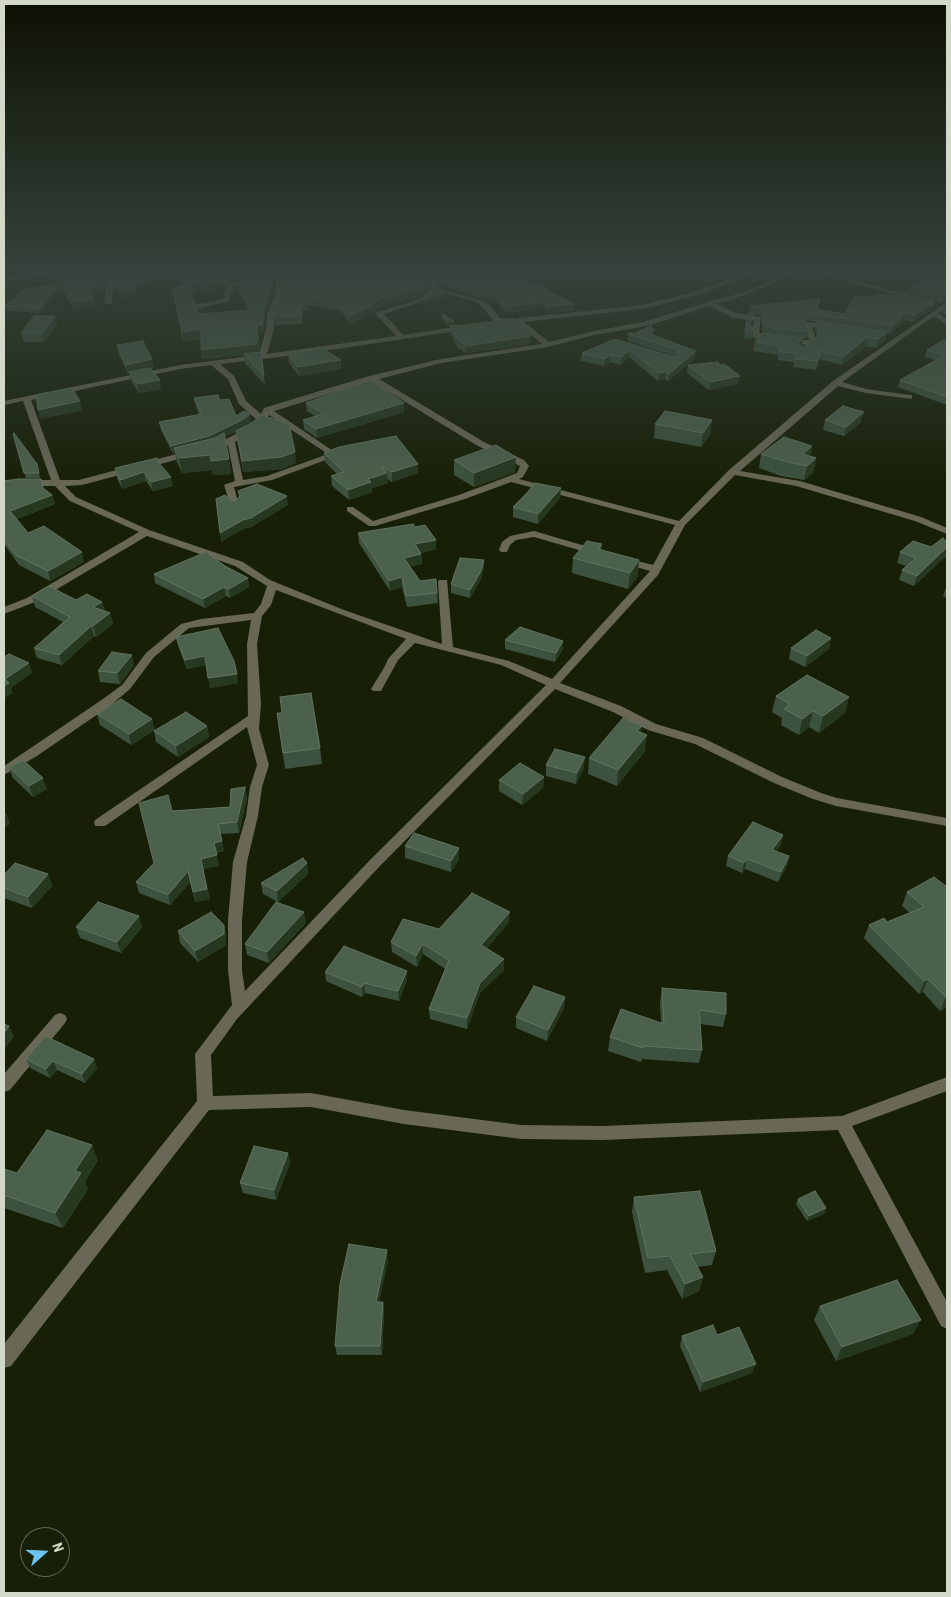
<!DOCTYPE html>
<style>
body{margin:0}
#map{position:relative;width:951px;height:1597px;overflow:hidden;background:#171f06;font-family:"Roboto Condensed",sans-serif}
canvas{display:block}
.frame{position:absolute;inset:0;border:5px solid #d2d9c9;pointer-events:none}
.north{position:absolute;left:20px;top:1527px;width:50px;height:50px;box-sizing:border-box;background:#171f06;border:1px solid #626954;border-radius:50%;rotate:70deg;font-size:14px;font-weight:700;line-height:20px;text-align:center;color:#d2d9c9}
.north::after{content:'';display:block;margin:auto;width:18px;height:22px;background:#6cc3f2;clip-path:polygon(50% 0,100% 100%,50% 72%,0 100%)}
</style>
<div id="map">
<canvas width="951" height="1597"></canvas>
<div class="frame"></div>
<div class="north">N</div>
</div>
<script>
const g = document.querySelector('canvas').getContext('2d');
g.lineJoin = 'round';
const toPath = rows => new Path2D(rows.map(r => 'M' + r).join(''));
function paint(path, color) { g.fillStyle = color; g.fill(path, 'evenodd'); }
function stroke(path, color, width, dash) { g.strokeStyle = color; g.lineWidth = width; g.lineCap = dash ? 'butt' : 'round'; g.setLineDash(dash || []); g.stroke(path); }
paint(toPath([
 [49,270,62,270,4,282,4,278,49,270],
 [101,270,107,270,113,281,112,303,108,305,104,303,107,281,101,270],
 [186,270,195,270,230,282,313,270,329,270,283,278,282,291,275,315,274,329,267,354,396,336,375,313,420,299,430,290,408,282,411,280,431,285,427,273,430,271,433,273,439,288,480,300,489,304,502,320,641,305,691,293,754,270,763,270,695,296,641,309,524,322,549,342,594,331,643,322,705,303,706,302,745,292,793,270,801,270,749,294,717,304,736,313,761,317,759,333,772,338,809,340,805,322,835,325,835,329,832,329,812,327,817,343,812,348,806,348,806,345,772,342,754,338,751,333,754,321,731,317,710,306,647,326,594,335,548,347,441,363,379,379,484,442,524,460,529,466,523,477,519,479,679,521,729,470,833,381,947,302,947,307,939,313,947,320,947,325,934,316,842,382,866,389,909,395,912,395,912,399,866,393,838,386,740,471,800,481,921,517,947,528,947,534,915,521,796,486,735,475,685,525,658,575,560,683,621,706,656,724,703,738,782,777,821,793,837,798,947,818,947,826,836,806,813,799,774,783,695,744,648,730,613,712,555,689,380,866,237,1019,211,1055,213,1096,311,1093,404,1110,521,1125,603,1126,842,1116,947,1077,947,1091,852,1126,947,1302,947,1329,941,1326,838,1130,603,1140,521,1139,404,1124,311,1107,209,1110,11,1366,4,1368,4,1344,197,1101,195,1054,232,1005,228,970,228,920,233,862,246,816,250,787,257,765,247,727,105,826,95,826,94,823,95,820,248,716,247,644,251,620,189,628,154,657,130,689,111,705,37,756,4,775,4,766,103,699,122,685,146,653,181,624,201,619,254,613,261,604,267,586,235,566,147,536,35,602,4,614,4,607,27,598,139,532,70,501,55,486,4,486,4,480,51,480,23,401,4,405,4,401,180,365,259,355,266,329,267,315,276,291,276,279,233,286,229,301,197,309,194,309,194,305,224,299,226,285,186,270],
 [436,291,476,302,483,308,496,324,516,322,542,344,441,359,369,376,264,408,261,414,246,401,234,376,220,364,303,354,470,329,471,327,467,325,403,335,384,314,424,301,436,291],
 [211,365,228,379,239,404,257,420,244,430,206,449,210,452,228,445,235,481,224,485,231,507,234,508,239,505,234,487,272,480,339,455,274,411,371,381,478,446,520,466,517,473,459,495,373,521,353,507,347,507,347,511,369,526,375,526,465,499,511,482,675,525,653,565,622,557,619,558,619,562,650,571,552,679,509,661,453,647,447,580,439,580,438,582,442,644,344,610,270,580,243,562,149,530,76,497,65,486,82,485,194,455,194,451,188,451,79,480,60,480,31,400,180,369,211,365],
 [269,415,328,454,267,476,243,480,235,442,265,422,269,415],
 [276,590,406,639,388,659,385,666,371,689,373,691,381,691,398,660,415,643,501,665,546,685,370,860,245,991,242,970,242,920,247,862,258,816,262,787,269,765,259,729,261,704,257,644,262,616,271,605,276,590],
 [810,270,820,270,912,297,907,298,810,270],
 [534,531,599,550,601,552,596,555,534,537,516,540,510,545,507,552,501,552,499,550,502,542,510,536,534,531],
 [60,1013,65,1015,67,1019,65,1023,10,1090,4,1092,4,1074,55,1015,60,1013]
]), '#696755');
paint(toPath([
 [55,270,104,274,105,281,103,293,92,295,94,307,73,310,57,277],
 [109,270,158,270,147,272,148,283,134,284,137,296,121,298,118,291,114,292,113,285,113,277],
 [171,270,198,270,223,279,224,288,192,292,194,302,199,314,248,310,237,287,236,279,230,280,200,270,516,270,531,283,574,304,574,310,548,313,544,308,506,313,494,299,487,301,439,284,433,270,427,272,428,276,428,282,427,282,427,290,419,297,393,303,376,309,374,312,351,324,340,310,307,305,307,310,302,310,302,324,276,325,275,317,284,272,273,274,274,291,265,314,263,334,258,334,260,346,258,352,261,352,265,385,245,363,244,355,202,359,201,350,201,339,183,341,174,296,183,286],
 [833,270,898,270,858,279],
 [60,283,61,288,40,313,6,311,5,306,29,289],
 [947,284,942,302,909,293,910,286],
 [935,302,933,309,913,322,904,320,891,333,887,333,885,340,876,348,866,346,842,365,819,359,816,370,793,367,794,362,778,360,778,355,753,351,755,342,762,333,762,316,749,313,750,306,818,310,845,314],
 [806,320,816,322,815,329,817,338,804,347,801,346,803,338,798,338,807,338,808,331],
 [947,303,947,317,942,313,944,306],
 [442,314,454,325,447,326,442,318],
 [55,316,57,325,44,342,24,342,21,333],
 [751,325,754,331,752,339,744,338,745,330],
 [450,326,531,336,530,344,466,353,458,348,451,334],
 [628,334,654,336,695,358,668,381,665,379,658,381,629,357,621,365,610,362,604,366,581,361,582,353,615,339,674,357,677,357,628,341],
 [947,341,947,405,898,387,900,380,935,360,925,357,927,350],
 [117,345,154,368,151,369,161,389,139,393,131,381,130,373,128,374,119,354],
 [288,354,341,360,341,369,299,376,289,363],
 [688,365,738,384,709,390,687,373],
 [194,398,220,400,236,416,252,422,247,425,296,463,282,469,243,472,236,432,224,437,229,459,231,474,213,475,212,470,182,473,177,462,175,453,173,454,161,430,159,422,199,415,196,406],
 [306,403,404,412,317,438,304,429,303,420,315,416,307,411],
 [712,420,710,434,701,447,654,438,655,424],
 [825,420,861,422,844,436,823,430],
 [13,434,37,464,40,478,26,478],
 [324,453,418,473,392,482,387,479,388,483,372,488,372,492,349,500,332,486,331,476,337,474,325,462],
 [761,454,811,456,816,458,813,473,804,480,781,476,759,468],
 [454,460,515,472,474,487,454,475],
 [158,462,173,486,153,491,146,481,122,489,117,478,115,468],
 [4,481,43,488,52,495,55,504,17,519,28,533,84,562,50,581,19,565,4,544],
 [561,488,560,498,538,524,513,517,513,507],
 [358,533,436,549,421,553,422,564,410,566,420,581,436,579,438,603,407,607,402,587,390,591,359,543],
 [947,543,947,552,946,556,914,586,899,580,902,570,906,566,897,563,900,552,931,547],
 [602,544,601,550,638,576,628,589,572,573,573,558],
 [484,560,484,568,481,579,470,598,451,593,451,584],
 [225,566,248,578,249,587,230,598,226,596,205,608,155,583,154,574],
 [947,584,947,598,943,596],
 [32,596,102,602,105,611,110,613,113,624,96,637,94,636,62,665,37,658,34,648,63,622,35,607],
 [176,637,234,661,238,683,210,688,206,665,187,669,178,646],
 [831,638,829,649,805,667,789,659,791,648],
 [505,640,563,649,555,662,505,649],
 [134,665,120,684,100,682,98,671],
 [776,696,849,697,845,713,819,733,809,727,799,735,781,725,782,718,772,712],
 [277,713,320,748,322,764,285,769],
 [97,714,152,719,155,730,131,745,100,725],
 [207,726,209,737,178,757,156,742,154,731],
 [641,733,645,751,617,786,588,774,589,758],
 [546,765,584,768,576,784,546,776],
 [9,767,47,789,33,797,13,778],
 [544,777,543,788,522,805,499,791,499,780],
 [245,787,247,798,239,833,220,834,224,851,216,853,219,866,203,869,210,899,195,902,190,882,170,905,139,893,136,882,154,863,172,811,230,807],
 [783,835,781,845,776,851,789,856,787,866,778,882,745,869,742,873,726,866,728,856],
 [405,846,459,848,459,859,451,872,405,858],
 [307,863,308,874,278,902,263,894,261,883],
 [48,874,52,886,32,908,4,898,4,875],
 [947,887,947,1007,940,1011,923,992,919,994,864,938,869,925,887,922,910,913,902,906,907,892],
 [509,922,487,948,504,970,480,993,467,1029,430,1019,429,1009,445,969,423,954,417,967,392,952,391,942,439,929],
 [306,923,269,963,247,955,245,944],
 [224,925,226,936,226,945,198,962,180,943,178,931],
 [76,927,142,927,121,953,80,938],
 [407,971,407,980,399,1001,365,993,362,997,326,981,325,972],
 [662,988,726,1014,723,1027,700,1024,702,1050,699,1063,642,1059,641,1062,608,1051,610,1037,661,1023,660,1002],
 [565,997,564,1008,547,1041,516,1028,516,1017],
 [26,1059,94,1059,97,1068,85,1083,57,1070,50,1078,30,1068],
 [288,1153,290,1163,276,1200,243,1193,240,1183],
 [98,1160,85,1182,88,1189,63,1228,4,1208,4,1169,17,1173],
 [634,1197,716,1251,712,1265,697,1267,703,1277,699,1291,682,1299,667,1270,645,1273,632,1212],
 [798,1199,826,1208,824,1214,807,1221,796,1204],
 [388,1260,379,1302,383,1302,384,1312,382,1355,337,1355,335,1346],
 [820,1306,913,1334,836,1361,814,1320],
 [717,1335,752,1373,700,1392,680,1346,682,1336]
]), '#3c523e');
paint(toPath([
 [146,270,158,270,147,272,148,283],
 [252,270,301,270,273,274,274,291,265,314,263,334,258,334,257,325,264,306,273,274,230,280,229,273],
 [870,270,898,270,858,279,859,272],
 [104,274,105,281,103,293,92,295,90,287],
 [531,276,531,283,523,278],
 [223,279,224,288,188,292,186,285],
 [427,282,427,290,419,297,393,303,376,309,374,312,351,324,350,316,375,301],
 [60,283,61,288,40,313,39,309],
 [117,284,118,291,114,292,113,285],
 [135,289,137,296,121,298,119,291],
 [449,292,449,296,417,305,417,301],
 [494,293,494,299,487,301,487,295],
 [947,294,947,301,942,302,944,295],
 [93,299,94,307,73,310,72,302],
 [544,302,544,308,506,313,506,307],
 [935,302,933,309,913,322,915,315],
 [574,304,574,310,548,313,548,307],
 [905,312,904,320,891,333,893,326],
 [55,316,57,325,44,342,42,333],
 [454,321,454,325,447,326,446,322],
 [201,329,203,338,183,341,182,332],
 [654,330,654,338,650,334],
 [887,332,885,340,876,348,878,339],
 [531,336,530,344,466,353,466,346],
 [258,337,260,346,258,353,202,359,201,350],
 [868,337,866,346,842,365,843,357],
 [803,338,801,346,797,344],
 [630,350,629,357,621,365,621,357],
 [696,351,695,358,668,381,669,374],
 [610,355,610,362,604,366,605,359],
 [152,359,154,368,128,374,126,365],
 [341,360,341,369,299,376,298,367],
 [666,372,665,379,658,381,659,373],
 [740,376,738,384,709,390,710,382],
 [160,380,161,389,139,393,137,384],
 [80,401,82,411,40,419,38,410],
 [404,403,404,412,317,438,316,429],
 [864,412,861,422,844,436,846,427],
 [250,414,252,422,243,428,210,444,174,448,175,453,173,454,171,446],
 [712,420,710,434,701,447,703,433],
 [812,446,810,461,803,454],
 [295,452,296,463,282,469,243,472,242,461],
 [210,455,229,459,231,474,213,475,212,470,182,473,179,458],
 [516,457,515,472,474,487,474,473],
 [816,458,813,473,804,480,807,466],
 [418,464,418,473,392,482,392,472],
 [144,472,146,481,122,489,120,480],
 [387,473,388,483,372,488,372,492,349,500,348,490,368,479],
 [171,477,173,486,153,491,151,482],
 [561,488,560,498,538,524,538,514],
 [52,495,55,504,13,520,10,511],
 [287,496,288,505,252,527,244,529,221,542,220,533,243,520],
 [436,540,436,549,415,554,415,544],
 [947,547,947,552,946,556,914,586,917,576],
 [82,552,84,562,50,581,48,571],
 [421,554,422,564,405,568,404,558],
 [484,560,484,568,481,579,470,598,470,590],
 [639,560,638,576,628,589,630,573],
 [402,577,402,587,390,591,389,581],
 [248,578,249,587,230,598,229,589],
 [224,587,226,596,205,608,203,599],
 [102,602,105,612,93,607],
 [110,613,113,624,96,637,93,626],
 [91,626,94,636,62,665,59,655],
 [831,638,829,649,805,667,807,656],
 [563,641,563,649,555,662,556,653],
 [132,655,134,665,120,684,117,673],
 [205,656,207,665,187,669,185,660],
 [29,663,32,673,11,688,13,693,4,698,4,686,5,679],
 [237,674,238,683,210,688,208,678],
 [849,697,845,713,819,733,823,716],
 [813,711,809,727,799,735,802,719],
 [152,719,155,730,131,745,129,734],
 [207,726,209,737,178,757,176,746],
 [642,726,640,742,637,731],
 [647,735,645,751,617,786,618,770],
 [585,757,584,768,576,784,577,773],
 [544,777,543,788,522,805,523,794],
 [43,778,47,789,33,797,29,786],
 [245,787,247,798,239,833,237,822],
 [6,813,10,824,4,828,4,814],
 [783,835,781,845,770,860,772,850],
 [222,841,224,851,216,853,214,843],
 [459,848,459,859,451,872,451,861],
 [217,855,219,866,203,869,210,899,195,902,193,892,201,859],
 [789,856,787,866,778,882,781,872],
 [747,859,745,869,742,873,744,863],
 [307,863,308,874,278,902,277,891],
 [188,871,191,882,170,905,168,895],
 [48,874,52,886,32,908,28,897],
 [304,912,306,923,269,963,267,952],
 [510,912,509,922,481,955,481,945],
 [139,916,142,927,121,953,117,942],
 [224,925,226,936,226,945,198,962,195,951],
 [423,944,423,954,417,967,416,956],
 [504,959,504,970,480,993,467,1029,467,1018,480,983],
 [407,971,407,980,399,1001,398,991],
 [928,979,923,992,919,994,924,981],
 [364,983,365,993,362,997,362,987],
 [565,997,564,1008,547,1041,548,1030],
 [946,997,947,997,947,1007,940,1011],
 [9,1026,14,1037,4,1050,4,1033],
 [94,1059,97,1068,85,1083,82,1074],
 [53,1061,57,1070,50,1078,46,1069],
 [92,1145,98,1160,85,1182,88,1189,63,1228,55,1213,75,1171],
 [288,1153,290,1163,276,1200,274,1190],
 [826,1208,824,1214,807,1221,809,1216],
 [387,1250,388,1260,377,1312,376,1302],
 [703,1277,699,1291,682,1299,685,1284],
 [383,1302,384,1312,382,1355,380,1346],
 [921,1320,913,1334,836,1361,842,1347],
 [756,1364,752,1373,700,1392,703,1382]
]), '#273821');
const building = toPath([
 [56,270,101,270,104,274,102,285,90,287,93,299,72,302,56,270],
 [111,270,146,270,147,276,131,277,135,289,119,291,117,284,113,285,113,273,111,270],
 [175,270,198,270,223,279,223,282,186,285,175,270],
 [220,270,252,270,229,273,220,270],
 [294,270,377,270,427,282,419,289,392,295,375,301,374,304,350,316,339,302,307,297,306,302,301,302,302,316,275,317,284,272,294,270],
 [399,270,426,270,428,276,399,270],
 [435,270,516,270,531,276,523,278,574,304,548,307,544,302,506,307,494,293,487,295,439,278,435,270],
 [853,270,870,270,859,272,853,270],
 [273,273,273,282,264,306,262,325,257,325,258,337,256,344,201,350,201,329,182,332,172,287,190,285,193,294,191,300,195,302,199,314,251,310,235,279,273,273],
 [940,274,947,284,947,294,944,295,910,286,940,274],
 [60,283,39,309,5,306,27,287,29,289,60,283],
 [437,289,449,292,417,301,425,298,437,289],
 [898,291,935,302,915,315,905,312,893,326,807,313,804,315,808,331,774,329,763,325,764,309,750,306,820,299,817,309,845,314,854,297,894,295,894,292,898,291],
 [947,303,947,309,944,306,947,303],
 [442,314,454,321,446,322,442,314],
 [748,314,753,314,750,324,754,331,745,330,748,314],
 [34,316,55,316,42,333,21,333,34,316],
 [513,318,531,336,466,346,458,340,450,326,467,325,513,318],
 [816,321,887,332,878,339,868,337,843,357,820,351,818,361,795,359,796,353,779,352,779,347,755,342,762,333,803,338,797,344,804,347,820,335,816,321],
 [651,326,654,330,650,334,696,351,669,374,666,372,659,373,630,350,621,357,610,355,605,359,582,353,615,339,674,357,679,357,678,350,628,334,632,332,633,334,651,326],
 [944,340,947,341,947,397,900,380,944,356,927,350,944,340],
 [143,341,152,359,126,365,117,345,143,341],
 [322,348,341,360,298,367,288,354,322,348],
 [261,352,264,376,244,354,261,352],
 [718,362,720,365,724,364,740,376,710,382,688,365,718,362],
 [150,368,160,380,137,384,129,372,150,368],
 [371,380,404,403,316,429,303,420,324,414,306,403,371,380],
 [72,388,80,401,38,410,36,395,72,388],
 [218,395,220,400,229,399,236,416,244,411,250,414,242,420,209,436,171,446,159,422,202,414,194,398,218,395],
 [843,406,864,412,846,427,825,420,843,406],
 [665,411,712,420,703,433,655,424,665,411],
 [262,415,289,424,295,452,281,457,242,461,236,431,250,424,262,415],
 [14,433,37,464,39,473,24,473,13,434,14,433],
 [224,433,229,459,211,461,210,455,179,458,174,448,215,438,224,433],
 [396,436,418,464,392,472,381,466,387,473,368,479,371,482,348,490,331,476,344,472,324,453,339,447,396,436],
 [784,437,812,446,803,454,816,458,807,466,784,461,761,454,784,437],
 [496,445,516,457,474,473,454,460,496,445],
 [157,458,158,462,171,477,151,482,144,472,120,480,115,468,157,458],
 [18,479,41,479,43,488,52,495,10,511,28,533,44,526,82,552,48,571,16,555,4,539,4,481,18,479],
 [535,483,561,488,538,514,513,507,527,493,535,483],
 [257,484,287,496,251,518,243,520,220,533,216,499,225,495,232,501,236,500,240,496,238,491,257,484],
 [413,524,415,527,425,525,436,540,415,544,421,554,404,558,420,581,436,579,437,593,406,596,402,577,389,581,358,533,413,524],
 [943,538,947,543,947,547,917,576,902,570,916,558,900,552,913,541,931,547,943,538],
 [587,541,602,544,598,549,639,560,630,573,573,558,587,541],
 [206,552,225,566,248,578,229,589,224,587,203,599,154,574,206,552],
 [460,558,484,560,481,571,470,590,451,584,460,558],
 [49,586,76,600,87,594,102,602,93,607,110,613,93,626,91,626,59,655,34,648,70,617,32,596,49,586],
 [520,627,563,641,556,653,505,640,520,627],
 [218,628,234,661,237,674,208,678,205,656,185,660,176,637,218,628],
 [816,630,831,638,807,656,791,648,816,630],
 [112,652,132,655,117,673,98,671,112,652],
 [9,654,29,663,5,679,9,683,4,686,4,657,9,654],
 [807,675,849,697,823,716,813,711,802,719,784,709,790,704,776,696,807,675],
 [311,693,320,748,283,753,277,713,282,713,280,697,311,693],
 [121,699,152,719,129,734,97,714,121,699],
 [186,712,207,726,176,746,154,731,186,712],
 [623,718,642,726,637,731,647,735,618,770,589,758,623,718],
 [555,749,585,757,577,773,546,765,555,749],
 [23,760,43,778,29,786,9,767,23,760],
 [520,763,544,777,523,794,499,780,520,763],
 [245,787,237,822,218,824,222,841,214,843,217,855,201,859,207,889,193,892,188,871,168,895,136,882,154,863,139,803,168,795,172,811,230,807,231,789,245,787],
 [753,822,783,835,772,850,789,856,781,872,747,859,744,863,728,856,753,822],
 [414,833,459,848,451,861,405,846,414,833],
 [303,858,307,863,277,891,261,883,303,858],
 [15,863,48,874,28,897,4,888,4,875,15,863],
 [934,877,947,887,947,997,946,997,928,979,924,981,869,925,884,918,887,922,924,907,907,892,934,877],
 [472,893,510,912,481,945,504,959,480,983,467,1018,429,1009,449,960,423,944,416,956,391,942,403,919,439,929,472,893],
 [98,902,139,916,117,942,76,927,98,902],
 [276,902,304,912,267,952,245,944,276,902],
 [211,912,224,925,224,934,195,951,178,931,211,912],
 [344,946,407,971,398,991,364,983,362,987,325,972,344,946],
 [534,986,565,997,548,1030,516,1017,534,986],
 [662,988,726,993,726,1014,699,1010,702,1050,644,1046,643,1048,610,1037,621,1009,664,1024,662,988],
 [4,1024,9,1026,4,1033,4,1024],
 [45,1036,94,1059,82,1074,53,1061,46,1069,26,1059,45,1036],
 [47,1130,92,1145,75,1171,81,1173,55,1213,4,1195,4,1169,17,1173,47,1130],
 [254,1146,288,1153,274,1190,240,1183,254,1146],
 [700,1191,716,1251,690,1254,703,1277,685,1284,670,1256,648,1258,634,1197,700,1191],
 [815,1191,826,1208,809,1216,798,1199,815,1191],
 [349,1244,387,1250,376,1302,383,1302,380,1346,335,1346,340,1284,349,1244],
 [897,1280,921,1320,842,1347,820,1306,897,1280],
 [713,1325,717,1335,739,1327,756,1364,703,1382,682,1336,713,1325]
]);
paint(building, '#4c614c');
stroke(building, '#617460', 1);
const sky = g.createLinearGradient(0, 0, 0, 493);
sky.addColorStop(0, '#0d1103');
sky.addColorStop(0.55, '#36423b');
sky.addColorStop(1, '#36423b00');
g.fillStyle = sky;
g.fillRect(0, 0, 951, 493);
</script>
